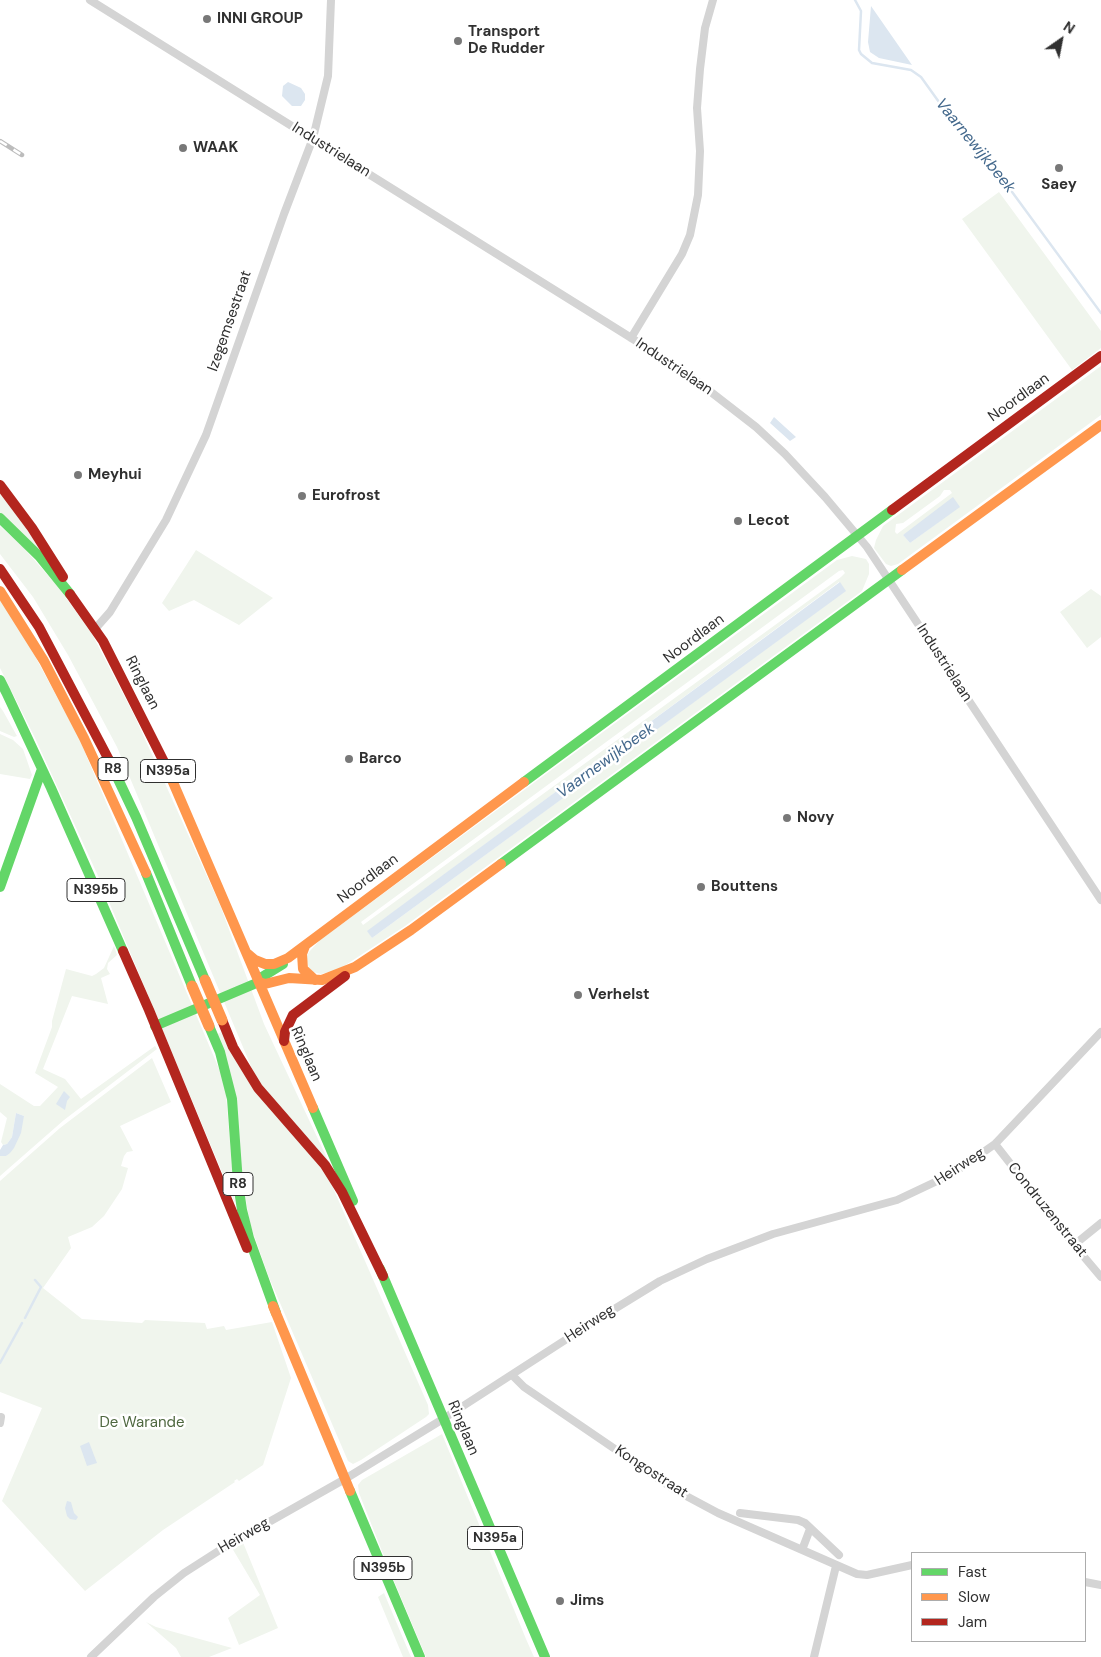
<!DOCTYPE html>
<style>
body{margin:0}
#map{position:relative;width:1101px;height:1657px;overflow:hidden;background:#fff;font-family:"DM Sans",sans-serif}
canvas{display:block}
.legend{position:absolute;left:911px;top:1552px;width:175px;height:90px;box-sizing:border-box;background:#fff;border:1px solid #acacac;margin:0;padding:6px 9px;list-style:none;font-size:15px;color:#303030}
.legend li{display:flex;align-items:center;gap:10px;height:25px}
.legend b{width:25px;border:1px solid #acacac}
.north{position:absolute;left:1036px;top:15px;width:50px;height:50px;-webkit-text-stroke:4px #fff;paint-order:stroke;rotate:33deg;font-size:14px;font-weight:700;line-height:20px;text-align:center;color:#303030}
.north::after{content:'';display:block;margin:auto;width:18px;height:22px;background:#303030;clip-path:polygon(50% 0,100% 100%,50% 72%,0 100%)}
</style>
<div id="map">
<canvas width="1101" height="1657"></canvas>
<ul class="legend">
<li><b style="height:6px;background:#63d668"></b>Fast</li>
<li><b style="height:6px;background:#ff974d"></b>Slow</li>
<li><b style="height:6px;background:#b3261e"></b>Jam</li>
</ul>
<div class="north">N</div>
</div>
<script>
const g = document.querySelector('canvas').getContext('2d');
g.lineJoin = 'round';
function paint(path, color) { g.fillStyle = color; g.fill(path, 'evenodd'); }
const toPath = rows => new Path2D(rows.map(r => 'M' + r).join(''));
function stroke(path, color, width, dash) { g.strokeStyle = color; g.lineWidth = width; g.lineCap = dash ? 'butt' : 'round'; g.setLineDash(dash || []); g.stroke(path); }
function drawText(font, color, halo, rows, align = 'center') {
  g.font = font + ' "DM Sans",sans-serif'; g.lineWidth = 5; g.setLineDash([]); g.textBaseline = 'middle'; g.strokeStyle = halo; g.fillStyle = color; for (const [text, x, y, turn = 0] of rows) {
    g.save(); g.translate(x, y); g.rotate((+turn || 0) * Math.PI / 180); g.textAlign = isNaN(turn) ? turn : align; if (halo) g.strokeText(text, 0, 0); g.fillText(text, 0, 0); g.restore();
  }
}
paint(toPath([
 [999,192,1101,331,1101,348,1072,370,962,219],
 [1101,366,1101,415,898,564,891,566,886,564,874,548,876,540,883,526],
 [944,490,950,490,952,493,897,534,895,532,896,524,903,523,940,496],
 [960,506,910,543,903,535],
 [0,492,49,561,0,513],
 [0,526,23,547,59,588,92,634,135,717,220,905,264,1024,333,1171,256,1078,117,747,68,655,33,597,0,554],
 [196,550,273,598,239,625,194,600,169,611,162,603],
 [852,556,866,559,869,564,869,574,862,591,405,926,338,970,321,974,313,972,309,968,306,958,309,952,320,940,837,560],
 [843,570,845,573,841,577,363,925,361,922,839,571],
 [839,582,845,591,372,938,368,931],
 [1091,589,1101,596,1101,637,1087,648,1060,612],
 [0,600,17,623,78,736,225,1083,235,1203,99,878,35,738,0,668],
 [0,707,3,711,17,736,14,737,0,731],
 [0,734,13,740,23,749,32,775,30,779,0,774],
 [114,946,117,955,108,963,107,969,110,974,101,978,108,1004,72,996,43,1069,65,1079,81,1099,155,1046,157,1049,64,1120,0,1176,0,1156,6,1156,24,1116,16,1113,12,1137,7,1144,3,1145,1,1142,7,1118,0,1112,0,1084,34,1106,40,1106,58,1087,35,1073,52,1027,52,1021,66,969,92,976,96,974,104,968],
 [221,1032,330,1181,428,1405,429,1414,426,1417,361,1460,353,1464,348,1461,268,1275,250,1224,218,1034],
 [152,1058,171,1102,120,1126,133,1151,127,1152,124,1156,121,1166,128,1168,122,1189,104,1216,92,1227,68,1237,71,1248,43,1288,82,1319,142,1323,145,1320,205,1323,207,1329,224,1326,226,1330,272,1322,291,1378,263,1465,239,1481,237,1479,234,1481,235,1482,163,1530,85,1591,2,1501,42,1408,0,1392,0,1181,60,1128],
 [442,1434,526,1639,534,1657,426,1657,389,1569,359,1493,358,1485,362,1480],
 [242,1540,278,1628,239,1645,228,1618,260,1595,232,1548],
 [384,1593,411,1657,403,1657,378,1597],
 [146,1622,156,1627,232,1648,209,1657,181,1657,176,1648]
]), '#f0f5ed');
paint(toPath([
 [871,6,912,65,879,58,870,52,868,42],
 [288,82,301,88,305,94,305,100,301,106,292,106,282,96,283,86],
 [774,417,796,437,790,441,770,423],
 [953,497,960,507,910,543,903,535],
 [840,582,846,591,372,938,367,931],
 [64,1091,70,1097,67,1101,65,1110,56,1104],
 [16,1113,24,1116,21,1133,14,1148,10,1153,6,1156,0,1156,0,1150,3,1145,7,1144,12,1137],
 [89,1442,97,1463,87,1466,80,1446],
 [67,1501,71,1502,74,1513,78,1517,76,1520,70,1519,67,1516,65,1508]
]), '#dce6f0');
stroke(toPath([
 [855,0,861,11,859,50,861,54,872,63,911,70,921,77,944,109,982,151,1101,313],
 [25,1318,41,1287,35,1280],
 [0,1363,22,1323]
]), '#dce6f0', 2.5);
stroke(toPath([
 [90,0,657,354,689,375,756,427,785,454,825,497,867,547,1101,900],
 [631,338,682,254,690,235,698,195,700,151,697,108,700,69,705,28,713,0],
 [95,629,110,612,166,520,206,435,284,214,313,138,328,76,331,0],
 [995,1144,1074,1245,1101,1277],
 [1074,1245,1101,1223],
 [512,1375,524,1387,675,1490,718,1513,857,1574,867,1575,912,1565],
 [0,1423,1,1417],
 [740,1513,798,1520,805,1523,839,1555],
 [802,1550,810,1529],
 [1085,1582,1101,1585],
 [91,1657,154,1597,184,1573,223,1548,345,1479,443,1419,590,1324,660,1281,707,1259,773,1234,897,1200,952,1174,995,1144,1101,1032],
 [814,1657,836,1566]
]), '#d4d4d4', 8);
stroke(toPath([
 [0,518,40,557,70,594],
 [0,680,6,692],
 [6,692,51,788,123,951],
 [109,760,136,817,205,980],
 [524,782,892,510],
 [501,864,902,570],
 [146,873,192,986],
 [0,887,42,769],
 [155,1026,259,982,262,977,283,964],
 [209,1026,220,1052,232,1099,238,1183,242,1210,249,1238,276,1313],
 [313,1108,353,1201],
 [380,1269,545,1657],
 [350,1491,420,1657]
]), '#63d668', 10);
stroke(toPath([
 [902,570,1101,425],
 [0,591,44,661,84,738,146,873],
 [166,766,313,1108],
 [305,946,302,954,303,969,315,980],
 [248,954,255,960,265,964,274,964,288,958,524,782],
 [259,982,265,984,289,978,322,980,355,967,411,930,501,864],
 [273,1306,350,1491]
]), '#ff974d', 10);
stroke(toPath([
 [0,485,32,528,63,577],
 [892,510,1101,356],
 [0,569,39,627,109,760],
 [70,594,103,641,166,766],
 [123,951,149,1010,247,1248],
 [222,1020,233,1047,258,1088,325,1165,342,1192,383,1276],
 [284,1041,285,1032,293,1015,345,976]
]), '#b3261e', 10);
const rail = toPath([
 [0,141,22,155]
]);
stroke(rail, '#bcbcbc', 4.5);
stroke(rail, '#fff', 2.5, [8]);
stroke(toPath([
 [205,980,222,1020],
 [192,986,209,1026]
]), '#ff974d', 11);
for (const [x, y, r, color] of [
 [207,19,5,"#787878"],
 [458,41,5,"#787878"],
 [183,148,5,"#787878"],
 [1059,168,5,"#787878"],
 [78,475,5,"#787878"],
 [302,496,5,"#787878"],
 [738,521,5,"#787878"],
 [349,759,5,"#787878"],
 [787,818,5,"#787878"],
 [701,887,5,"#787878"],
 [578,995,5,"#787878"],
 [560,1601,5,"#787878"]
]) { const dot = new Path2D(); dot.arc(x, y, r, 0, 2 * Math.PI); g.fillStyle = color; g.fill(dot); stroke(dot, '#fff', 2); }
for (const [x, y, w] of [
 [113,769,30],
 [168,771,55],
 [96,890,58],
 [238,1184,30],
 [495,1538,55],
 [383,1568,58]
]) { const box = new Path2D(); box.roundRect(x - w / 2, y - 11.5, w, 23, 4); g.fillStyle = '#fff'; g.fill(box); stroke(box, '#303030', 1); }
drawText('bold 14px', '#303030', null, [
 ["R8",113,769],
 ["N395a",168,771],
 ["N395b",96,890],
 ["R8",238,1184],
 ["N395a",495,1538],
 ["N395b",383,1568]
]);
drawText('bold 15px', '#303030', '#fff', [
 ["INNI GROUP",217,19],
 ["Transport",468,32],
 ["De Rudder",468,49],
 ["WAAK",193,148],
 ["Saey",1059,185,"center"],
 ["Meyhui",88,475],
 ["Eurofrost",312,496],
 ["Lecot",748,521],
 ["Barco",359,759],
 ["Novy",797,818],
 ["Bouttens",711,887],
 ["Verhelst",588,995],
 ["Jims",570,1601]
], 'left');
drawText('15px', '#303030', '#fff', [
 ["Industrielaan",331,150,32],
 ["Izegemsestraat",230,321,-71],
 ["Industrielaan",674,367,34],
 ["Noordlaan",1019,398,-36],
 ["Noordlaan",694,639,-37],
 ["Industrielaan",944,663,57],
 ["Ringlaan",142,683,63],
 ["Noordlaan",368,879,-37],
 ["Ringlaan",306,1054,67],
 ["Heirweg",960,1167,-33],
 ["Condruzenstraat",1047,1210,51],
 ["Heirweg",590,1324,-33],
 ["Ringlaan",463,1428,67],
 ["Kongostraat",651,1472,33],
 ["Heirweg",244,1536,-30]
]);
drawText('15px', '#4f6840', '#fff', [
 ["De Warande",142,1423]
]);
drawText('italic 16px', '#43688c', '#fff', [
 ["Vaarnewijkbeek",975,146,51],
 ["Vaarnewijkbeek",606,761,-36]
]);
</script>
